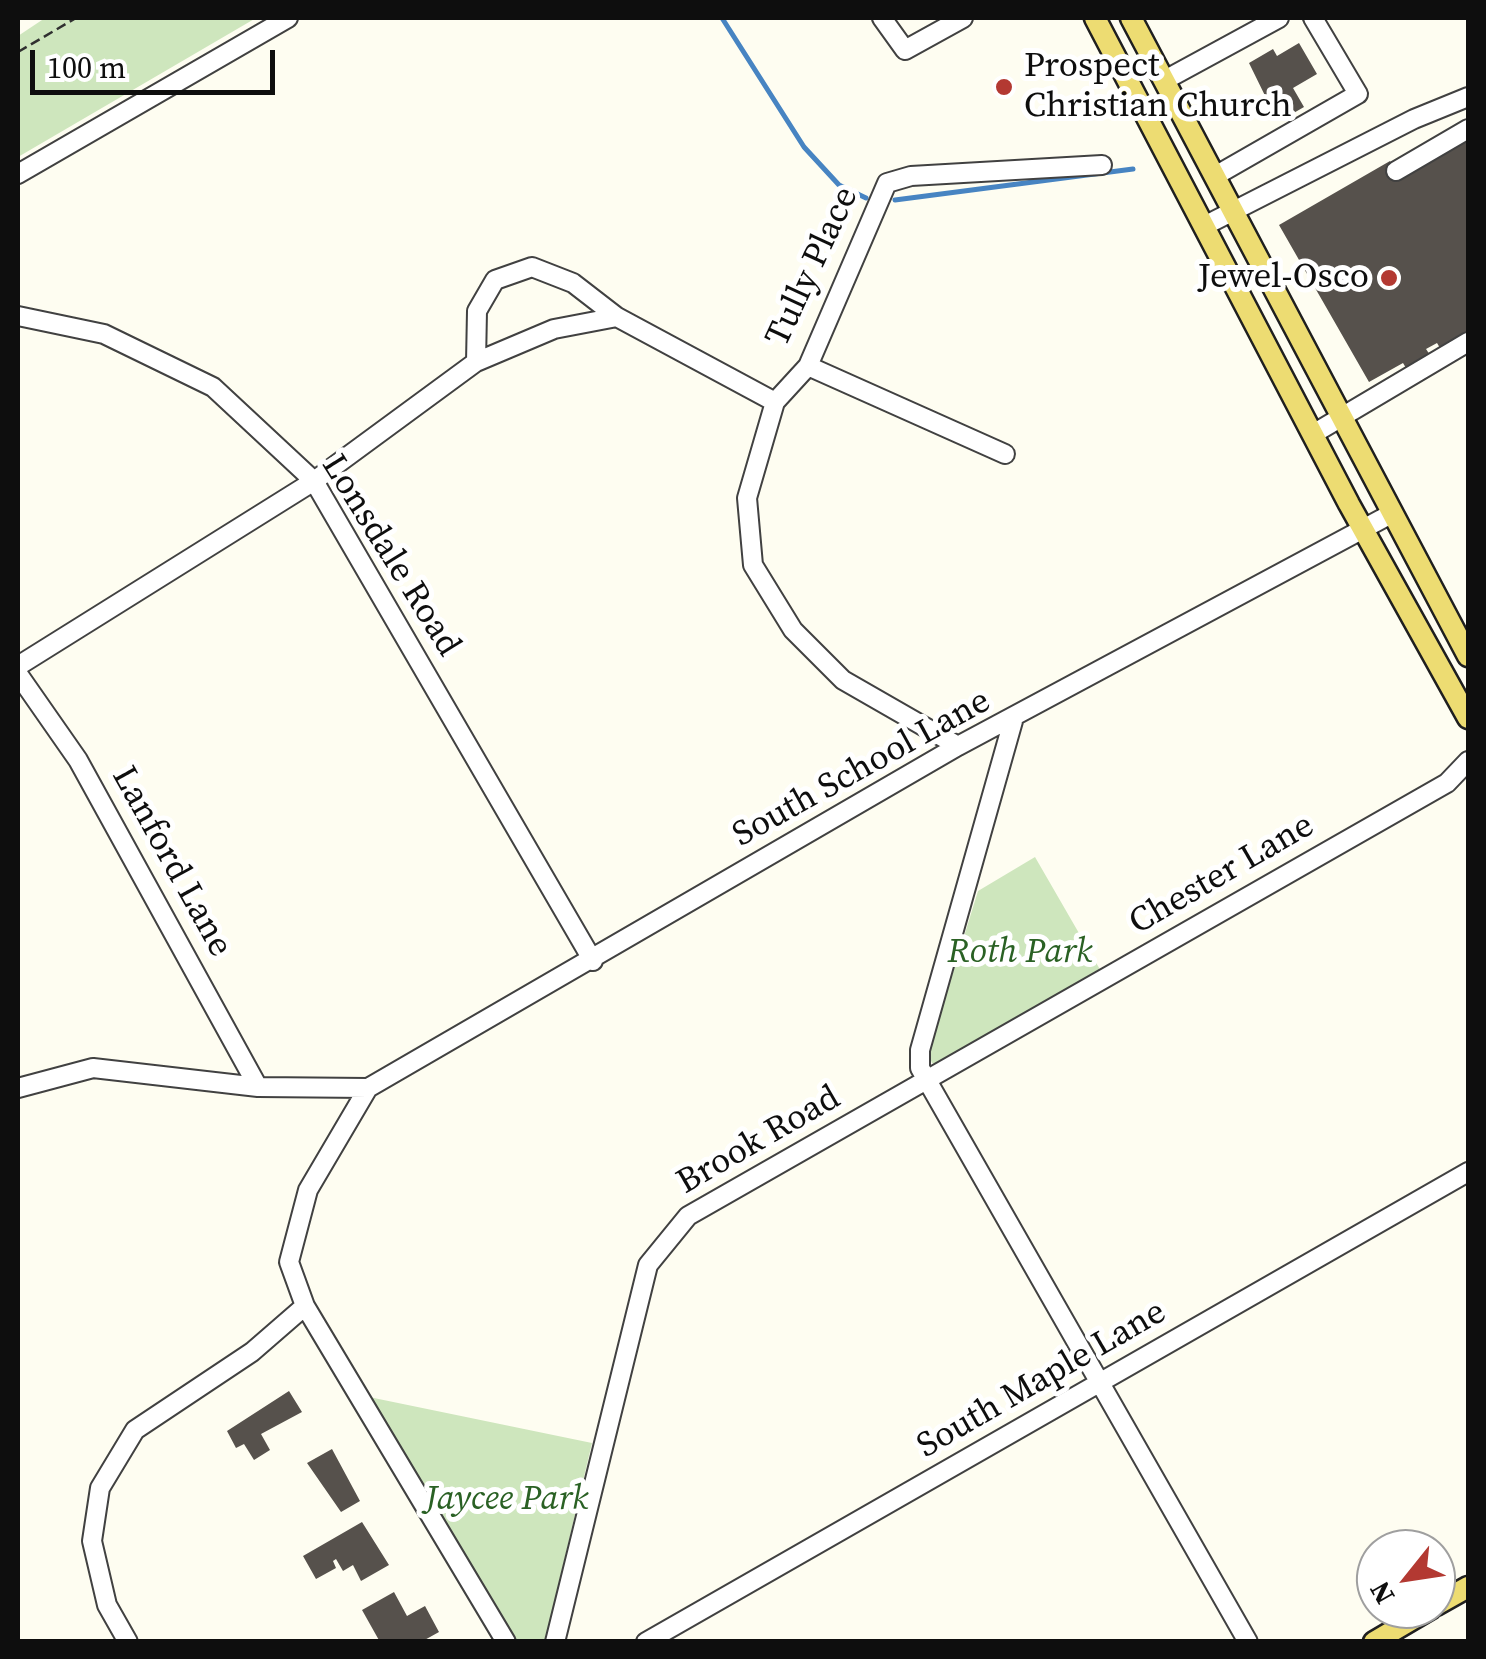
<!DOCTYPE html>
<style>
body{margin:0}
#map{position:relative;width:1486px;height:1659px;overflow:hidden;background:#fefdf1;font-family:"Source Serif 4",serif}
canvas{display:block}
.frame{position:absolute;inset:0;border:20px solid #0e0e0e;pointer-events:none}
.north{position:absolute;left:1356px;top:1529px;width:100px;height:100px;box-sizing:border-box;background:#fff;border:2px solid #9f9f9f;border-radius:50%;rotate:240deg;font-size:28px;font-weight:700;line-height:40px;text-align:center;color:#0e0e0e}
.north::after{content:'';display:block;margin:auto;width:35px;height:45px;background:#b33932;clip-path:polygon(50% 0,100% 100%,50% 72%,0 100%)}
.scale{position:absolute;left:30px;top:50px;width:245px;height:45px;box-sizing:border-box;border:5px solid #0e0e0e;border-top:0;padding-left:12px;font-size:30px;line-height:35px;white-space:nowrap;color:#0e0e0e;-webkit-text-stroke:8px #fff;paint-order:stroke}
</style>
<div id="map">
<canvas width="1486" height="1659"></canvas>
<div class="frame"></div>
<div class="north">N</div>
<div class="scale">100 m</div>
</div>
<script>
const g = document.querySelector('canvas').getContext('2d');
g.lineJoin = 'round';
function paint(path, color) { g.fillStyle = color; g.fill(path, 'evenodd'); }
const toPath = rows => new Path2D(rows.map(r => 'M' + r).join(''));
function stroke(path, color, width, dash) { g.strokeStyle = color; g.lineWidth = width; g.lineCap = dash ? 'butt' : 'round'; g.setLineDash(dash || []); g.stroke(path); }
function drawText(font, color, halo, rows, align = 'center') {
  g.font = font + ' "Source Serif 4",serif'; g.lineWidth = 10; g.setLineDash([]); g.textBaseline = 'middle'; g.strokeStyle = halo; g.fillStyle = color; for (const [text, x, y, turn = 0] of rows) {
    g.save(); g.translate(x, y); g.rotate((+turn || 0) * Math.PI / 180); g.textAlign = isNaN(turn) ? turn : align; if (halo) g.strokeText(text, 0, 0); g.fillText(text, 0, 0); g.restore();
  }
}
paint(toPath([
 [45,18,256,18,18,157,18,36],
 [1035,857,1102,973,938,1065,932,1063,928,1053,978,891],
 [369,1397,592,1443,545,1641,510,1641]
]), '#cee6bd');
stroke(toPath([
 [722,18,804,147,839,185,866,198],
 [895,200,1133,169]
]), '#4784c2', 5);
paint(toPath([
 [1299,43,1317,74,1293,88,1304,107,1285,118,1282,112,1275,116,1249,63,1273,49,1277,56],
 [1468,140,1468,331,1440,348,1437,343,1426,349,1430,355,1406,368,1403,363,1369,382,1279,225,1390,161,1400,179],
 [289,1391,302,1412,261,1434,270,1450,254,1460,244,1444,236,1448,227,1431],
 [332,1449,360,1501,341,1512,307,1463],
 [362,1522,389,1565,361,1581,353,1565,343,1571,336,1559,333,1561,336,1568,316,1579,303,1556],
 [394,1592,407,1616,425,1606,439,1632,421,1642,380,1642,362,1610]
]), '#56514c');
const minor = toPath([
 [882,18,905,50,963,18],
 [1165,80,1279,18],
 [1396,171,1468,129],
 [18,174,288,18],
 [1215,176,1358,94,1313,18],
 [1204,226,1414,119,1468,97],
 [18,316,104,334,213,387,314,481,593,961],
 [476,362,477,311,495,280,532,267,573,283,617,317,775,402],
 [808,366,1005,454],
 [1313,434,1468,342],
 [18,666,314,481,476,362,554,329,617,317],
 [18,674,78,760,258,1087],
 [1013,721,920,1050,920,1068,1248,1642],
 [958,746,843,680,793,630,753,565,747,498,775,402,808,366,887,183,911,176,1102,165],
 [18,1088,93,1068,258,1087,368,1088,958,746,1391,514],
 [305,1306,506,1642],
 [128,1642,107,1605,92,1541,100,1488,135,1430,252,1352,305,1306,289,1262,308,1190,368,1088],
 [555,1642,648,1265,688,1216,1447,783,1468,761],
 [646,1642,1468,1172]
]);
const major = toPath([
 [1095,18,1349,504,1468,718],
 [1131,18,1468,656],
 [1436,1605,1468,1587],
 [1374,1642,1430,1609]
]);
stroke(minor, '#414141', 22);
stroke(major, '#1f1f1f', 25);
stroke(toPath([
 [18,52,76,18]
]), '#303030', 2.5, [10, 5]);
stroke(minor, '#fff', 18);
stroke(major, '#eddc72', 20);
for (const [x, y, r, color] of [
 [1004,87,10,"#b33932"],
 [1389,278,10,"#b33932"]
]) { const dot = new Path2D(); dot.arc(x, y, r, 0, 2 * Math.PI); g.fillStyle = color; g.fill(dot); stroke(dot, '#fff', 4); }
drawText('35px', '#0e0e0e', '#fff', [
 ["Prospect",1024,67],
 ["Christian Church",1024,107],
 ["Jewel-Osco",1369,278,"right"]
], 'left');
drawText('35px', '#0e0e0e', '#fff', [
 ["Tully Place",813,267,-65],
 ["Lonsdale Road",390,556,58],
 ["South School Lane",862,769,-29],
 ["Lanford Lane",171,862,61],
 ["Chester Lane",1222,875,-30],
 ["Brook Road",759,1141,-30],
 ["South Maple Lane",1042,1380,-30]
]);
drawText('italic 35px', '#2a6124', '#fff', [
 ["Roth Park",1020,953],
 ["Jaycee Park",507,1500]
]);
</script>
